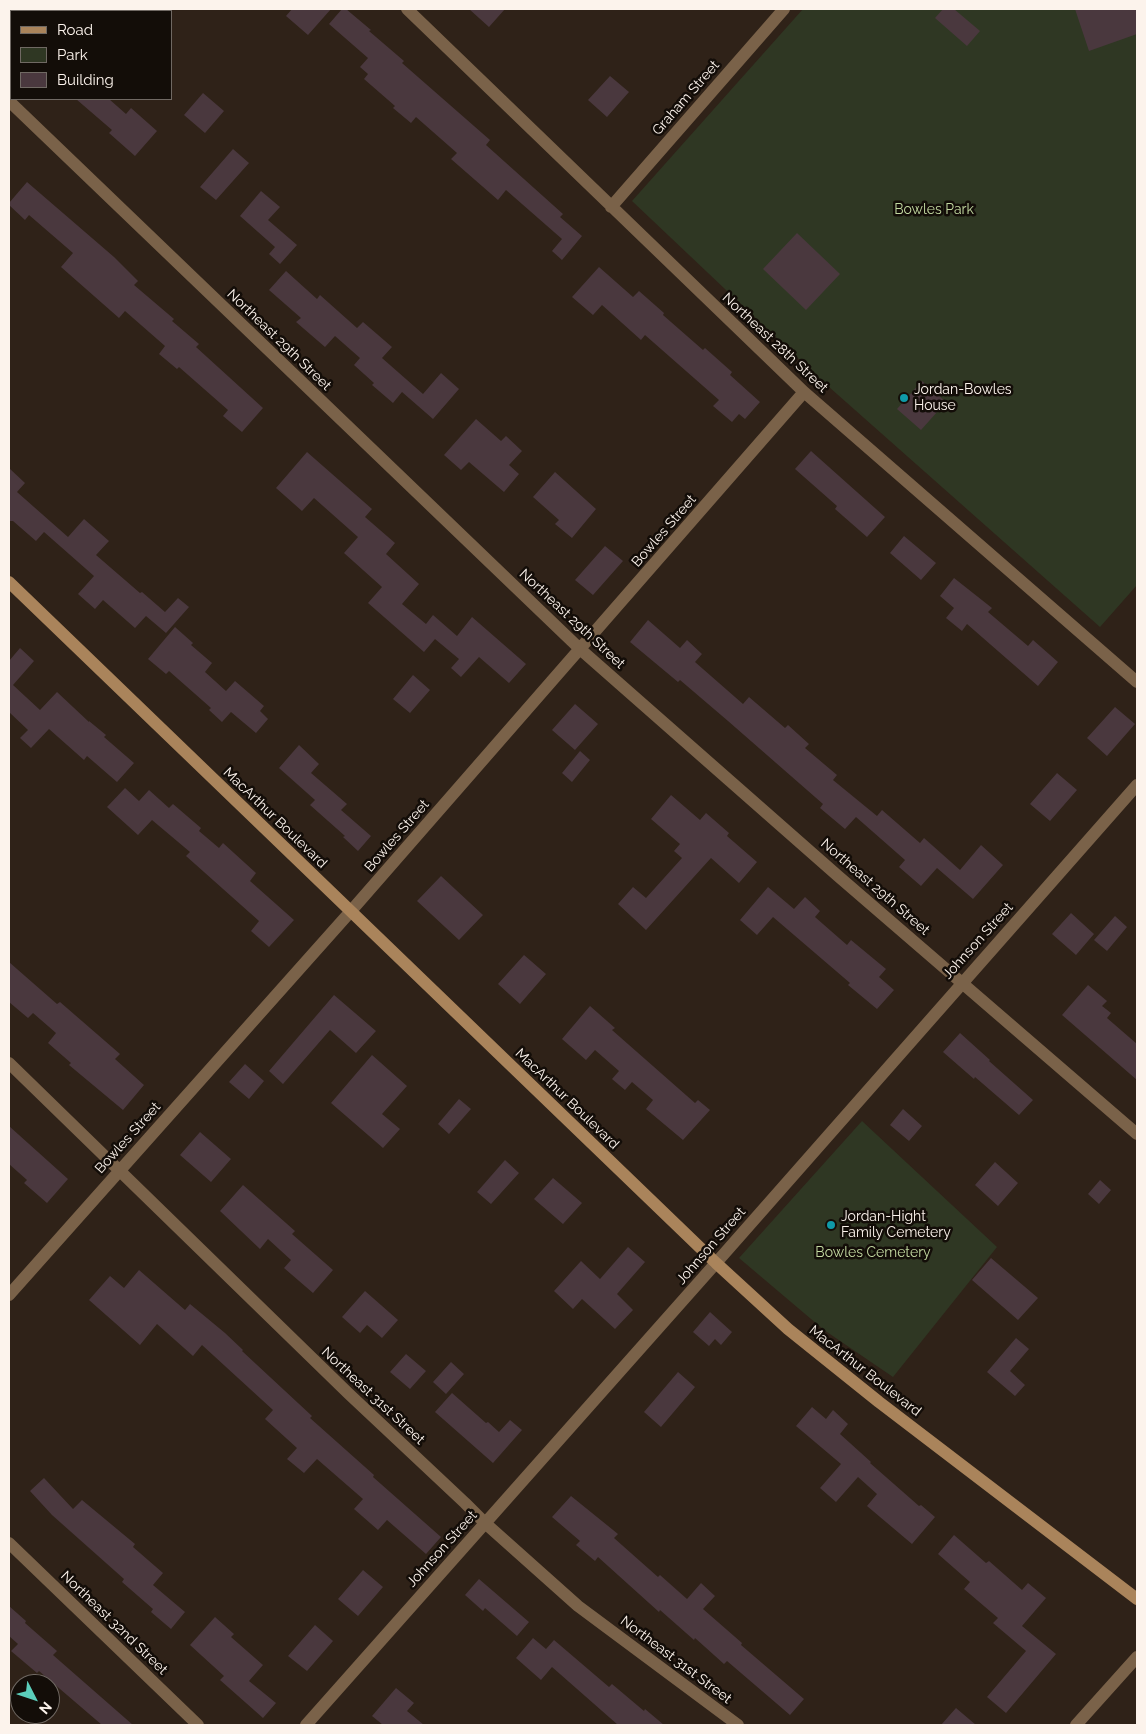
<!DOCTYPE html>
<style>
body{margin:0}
#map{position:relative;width:1146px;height:1734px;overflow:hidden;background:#2f2218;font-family:Raleway,sans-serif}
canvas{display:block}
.frame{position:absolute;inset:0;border:10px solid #fcf3ec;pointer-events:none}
.legend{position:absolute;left:10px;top:10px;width:162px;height:90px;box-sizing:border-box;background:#130d08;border:1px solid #706963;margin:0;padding:6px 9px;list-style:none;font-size:15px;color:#fcf3ec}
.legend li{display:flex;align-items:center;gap:10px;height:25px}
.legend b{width:25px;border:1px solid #706963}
.north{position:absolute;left:10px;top:1674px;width:50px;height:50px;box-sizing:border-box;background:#130d08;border:1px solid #706963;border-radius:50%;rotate:131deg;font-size:14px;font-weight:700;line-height:20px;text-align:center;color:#fcf3ec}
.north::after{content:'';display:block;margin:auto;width:18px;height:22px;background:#5bcebb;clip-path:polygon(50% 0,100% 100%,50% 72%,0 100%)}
</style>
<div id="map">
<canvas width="1146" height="1734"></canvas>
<div class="frame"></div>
<ul class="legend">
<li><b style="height:6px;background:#aa845b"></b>Road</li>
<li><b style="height:14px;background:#2f3723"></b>Park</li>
<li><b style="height:14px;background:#4a383e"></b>Building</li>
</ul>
<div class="north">N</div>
</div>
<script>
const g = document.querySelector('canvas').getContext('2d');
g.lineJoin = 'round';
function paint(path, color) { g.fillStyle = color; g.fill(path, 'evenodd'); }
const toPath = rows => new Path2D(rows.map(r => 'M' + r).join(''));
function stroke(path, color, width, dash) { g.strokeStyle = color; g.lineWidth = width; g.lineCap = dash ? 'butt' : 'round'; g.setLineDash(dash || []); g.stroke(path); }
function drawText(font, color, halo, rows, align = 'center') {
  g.font = font + ' Raleway,sans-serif'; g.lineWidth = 5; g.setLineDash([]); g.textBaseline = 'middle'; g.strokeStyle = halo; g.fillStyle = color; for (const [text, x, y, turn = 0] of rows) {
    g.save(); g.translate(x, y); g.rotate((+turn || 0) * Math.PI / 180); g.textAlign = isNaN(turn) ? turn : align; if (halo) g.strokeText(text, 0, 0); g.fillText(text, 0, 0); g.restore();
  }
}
paint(toPath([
 [803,9,1137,9,1137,585,1100,627,820,379,632,201],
 [862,1121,997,1247,893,1377,824,1330,739,1258]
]), '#2f3723');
paint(toPath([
 [292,9,331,9,308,35,286,16],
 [342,9,346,9,371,30,369,31,404,61,402,63,490,140,486,145,563,214,560,217,582,236,562,260,552,251,562,239,506,190,498,200,451,159,457,153,416,117,411,123,393,108,395,106,364,79,368,74,360,67,368,58,329,24],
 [469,9,505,9,489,27],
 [943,9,954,9,980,31,967,46,935,18],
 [1075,9,1137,9,1137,34,1089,51],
 [610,76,629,92,607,117,588,100],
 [203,93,224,111,205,133,184,115],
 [76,99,109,99,126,114,131,108,157,131,135,156,109,133,112,130],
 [233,149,249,163,216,200,200,187],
 [27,182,114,257,138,281,134,285,174,319,172,321,199,344,196,347,263,408,242,432,223,416,228,410,179,367,177,369,159,354,165,346,125,311,119,318,61,267,73,253,29,215,25,220,9,205,9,203],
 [261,191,280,207,268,220,297,245,280,264,269,254,275,247,240,216],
 [797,233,840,274,806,310,763,269],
 [599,267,633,297,639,291,664,313,663,315,703,350,705,348,732,372,730,375,760,402,745,419,739,414,732,422,713,406,719,400,645,335,641,340,602,305,593,315,572,297],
 [286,271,317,299,320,295,357,328,363,322,392,347,382,358,423,394,441,373,459,389,433,419,402,392,393,403,372,385,374,383,354,365,360,358,335,336,325,347,296,322,301,318,269,290],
 [922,381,946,402,921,430,897,409],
 [476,419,501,441,506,436,522,451,509,465,519,474,504,492,469,462,461,470,444,455],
 [811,451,885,517,867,537,835,509,837,506,795,469],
 [307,452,372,509,365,517,395,543,386,554,419,584,402,604,426,624,433,615,457,636,472,617,526,664,509,683,479,657,461,677,451,668,459,659,435,639,424,652,368,603,382,587,344,553,358,537,314,498,302,511,276,488],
 [9,468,25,483,17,492,68,537,84,519,109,541,96,555,140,593,142,592,165,612,178,598,189,607,166,633,146,616,135,628,103,600,95,609,78,594,94,576,44,532,36,541,13,521,9,521],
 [555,472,596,509,572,538,555,524,559,520,533,497],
 [904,536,936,563,921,580,890,553],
 [605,546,623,561,593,595,575,580],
 [954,578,992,608,988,612,1028,646,1033,640,1058,662,1038,686,967,624,962,631,946,618,954,608,940,596],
 [648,620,680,648,687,640,702,654,695,662,743,704,749,697,785,728,788,725,809,744,805,748,837,775,833,780,877,816,882,810,920,843,924,838,960,870,981,845,1003,865,973,899,937,868,921,886,899,867,905,860,856,817,845,829,820,808,823,804,728,721,680,680,678,682,630,642],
 [175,627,193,643,191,645,212,663,205,672,226,691,235,681,264,706,260,711,268,719,256,733,231,712,222,722,209,710,211,708,169,671,166,674,148,659],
 [20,648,34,661,13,685,40,710,57,692,89,722,89,721,106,735,104,737,134,763,117,782,87,756,84,760,49,729,31,748,20,738,28,730,9,712,9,661],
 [413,675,430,690,410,713,393,699],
 [575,704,598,724,575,750,552,730],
 [1115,707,1135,724,1107,756,1087,738],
 [299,745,319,764,311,773,347,804,341,810,371,836,358,851,343,837,345,836,310,805,315,800,279,768],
 [580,751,590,760,572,782,562,773],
 [1057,773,1077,790,1050,821,1030,804],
 [125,788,139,801,149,790,169,808,173,804,201,828,199,831,219,848,223,843,256,873,250,881,294,920,269,947,251,931,259,921,186,856,190,852,152,820,138,835,107,807],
 [671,795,700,820,706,813,729,833,727,836,757,862,739,883,711,858,646,930,618,904,633,887,646,898,682,858,674,851,680,844,651,819],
 [441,876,483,915,459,940,417,901],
 [768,887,794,909,805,897,820,911,815,917,847,945,851,940,886,969,879,977,894,990,877,1009,848,985,850,983,773,917,757,935,740,920],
 [1071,913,1094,934,1076,955,1052,934],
 [1115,916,1127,927,1107,951,1094,940],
 [524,955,546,974,520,1004,498,984],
 [9,962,57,1004,60,1002,120,1054,115,1059,144,1085,123,1110,69,1065,71,1063,48,1043,56,1033,33,1013,28,1018,9,1002],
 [1088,985,1107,1001,1102,1006,1111,1013,1107,1018,1137,1044,1137,1080,1062,1015],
 [334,995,376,1031,356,1053,330,1030,283,1084,269,1071],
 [590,1006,615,1028,612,1030,695,1103,698,1100,710,1110,683,1140,646,1109,653,1100,632,1082,625,1090,612,1079,619,1071,595,1050,586,1060,562,1039],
 [960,1033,990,1060,989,1061,1033,1100,1019,1115,975,1077,974,1079,943,1052],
 [372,1055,407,1086,382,1114,400,1129,383,1148,331,1103],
 [245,1064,264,1081,249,1099,229,1082],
 [459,1099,471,1109,449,1134,438,1124],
 [903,1109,922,1126,909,1141,890,1125],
 [9,1126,68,1179,47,1203,24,1183,27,1180,9,1164],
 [200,1132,231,1159,211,1182,180,1155],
 [505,1160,519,1173,491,1204,477,1192],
 [995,1162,1018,1183,998,1206,975,1185],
 [553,1178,582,1203,563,1224,534,1199],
 [1100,1180,1111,1190,1099,1204,1088,1194],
 [243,1185,295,1231,292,1234,333,1270,313,1293,284,1268,291,1260,268,1239,260,1249,220,1211],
 [628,1247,645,1262,617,1294,633,1310,615,1329,582,1299,573,1309,554,1291,581,1261,600,1279],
 [991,1258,1038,1298,1018,1320,972,1280],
 [139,1270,185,1310,190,1304,225,1333,243,1350,242,1351,312,1416,310,1418,374,1475,373,1477,441,1537,426,1554,387,1520,378,1530,354,1509,363,1499,317,1459,304,1473,287,1459,297,1448,265,1419,273,1410,202,1345,193,1356,157,1324,140,1345,89,1300,110,1276,124,1288],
 [365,1291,398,1320,382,1338,367,1325,360,1333,342,1317],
 [710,1312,732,1332,721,1345,715,1339,709,1346,693,1332],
 [1016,1338,1029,1349,1010,1371,1025,1385,1015,1396,987,1372],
 [406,1354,426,1371,410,1389,390,1372],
 [451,1362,464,1374,446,1394,433,1382],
 [678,1372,695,1387,661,1427,644,1412],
 [452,1393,486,1423,488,1422,499,1432,510,1420,522,1430,493,1463,435,1412],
 [812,1407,826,1419,833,1410,848,1424,840,1434,871,1462,870,1463,919,1506,921,1505,935,1517,912,1544,867,1506,877,1494,858,1477,836,1502,820,1488,841,1464,796,1426],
 [44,1478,73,1509,82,1500,135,1544,133,1547,163,1573,153,1585,185,1612,171,1629,151,1612,153,1609,122,1582,124,1579,52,1515,30,1491],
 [571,1496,618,1534,614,1538,658,1577,660,1575,687,1599,701,1583,715,1596,703,1609,742,1643,741,1645,804,1699,790,1715,727,1661,724,1664,695,1638,694,1640,660,1610,659,1612,598,1557,595,1561,576,1545,580,1541,552,1517],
 [954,1535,986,1563,989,1561,1022,1590,1028,1583,1046,1598,1022,1626,1056,1654,1006,1713,987,1697,1026,1651,993,1623,998,1618,964,1589,970,1582,938,1554],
 [363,1570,383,1587,358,1616,338,1599],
 [479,1579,529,1622,517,1636,485,1608,483,1611,465,1595],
 [9,1606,26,1621,25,1623,57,1651,53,1655,133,1725,102,1725,39,1671,37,1673,11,1651,18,1644,9,1636],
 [215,1617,234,1634,231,1637,263,1665,249,1681,276,1703,263,1718,220,1680,224,1676,190,1645],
 [315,1625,333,1641,307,1671,288,1656],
 [533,1638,546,1649,554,1640,609,1687,612,1684,644,1711,645,1709,664,1725,618,1725,552,1667,541,1680,516,1658],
 [396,1688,414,1703,407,1711,424,1725,383,1725,372,1716],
 [956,1708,976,1725,941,1725]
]), '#4a383e');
stroke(toPath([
 [407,9,804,392,1137,682],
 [9,101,580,649,838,876,1137,1134],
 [611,207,784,9],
 [9,1063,349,1394,465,1503,485,1523,578,1606,738,1725],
 [9,1295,351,911,804,392],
 [9,1543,198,1725],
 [306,1725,716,1263,1137,785],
 [1076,1725,1137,1657]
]), '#7a6249', 12);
stroke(toPath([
 [9,582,716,1263,788,1329,879,1402,1137,1599]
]), '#aa845b', 12);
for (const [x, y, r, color] of [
 [904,398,5,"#0f9aa8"],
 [831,1225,5,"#0f9aa8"]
]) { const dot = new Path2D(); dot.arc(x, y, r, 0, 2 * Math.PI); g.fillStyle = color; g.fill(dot); stroke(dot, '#130d08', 2); }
drawText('14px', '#fcf3ec', '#130d08', [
 ["Graham Street",686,98,-49],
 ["Northeast 29th Street",279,340,44],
 ["Northeast 28th Street",775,343,43],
 ["Bowles Street",664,531,-49],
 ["Northeast 29th Street",572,619,43],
 ["MacArthur Boulevard",275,818,44],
 ["Bowles Street",397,836,-49],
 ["Northeast 29th Street",875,887,41],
 ["Johnson Street",978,941,-48],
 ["MacArthur Boulevard",567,1099,44],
 ["Bowles Street",128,1138,-48],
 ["Johnson Street",711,1246,-49],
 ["MacArthur Boulevard",865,1371,38],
 ["Northeast 31st Street",373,1396,43],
 ["Johnson Street",442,1549,-48],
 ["Northeast 32nd Street",114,1623,44],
 ["Northeast 31st Street",676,1660,37]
]);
drawText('14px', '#c3d9a1', '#130d08', [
 ["Bowles Park",934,210],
 ["Bowles Cemetery",873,1253]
]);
drawText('14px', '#fcf3ec', '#130d08', [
 ["Jordan-Bowles",914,390],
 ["House",914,406],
 ["Jordan-Hight",841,1217],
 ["Family Cemetery",841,1233]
], 'left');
</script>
